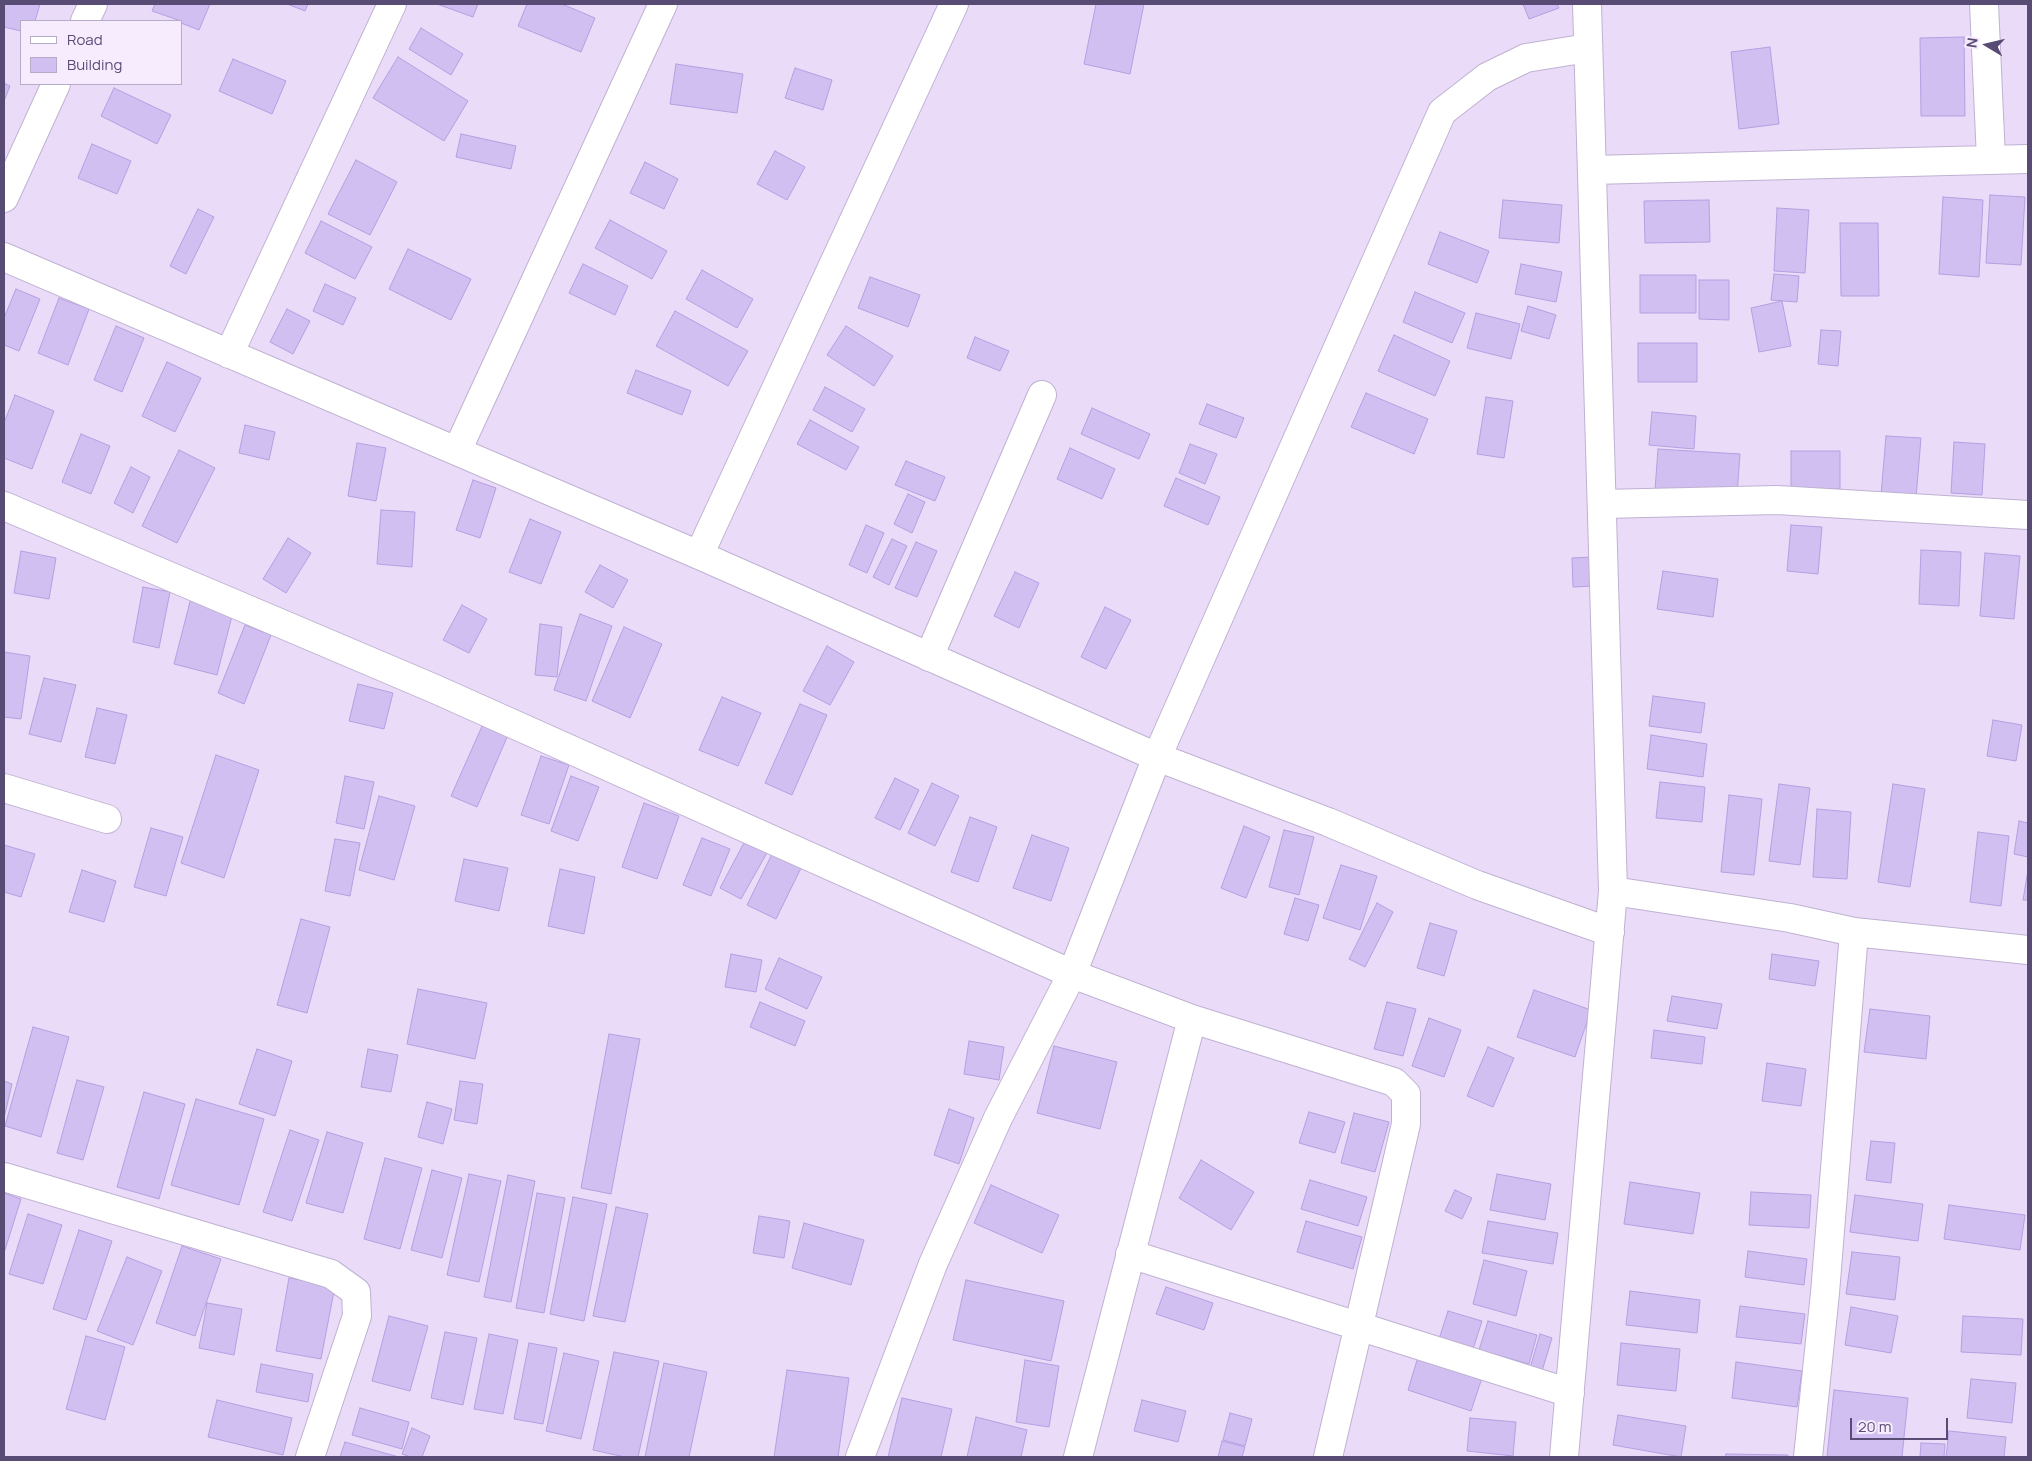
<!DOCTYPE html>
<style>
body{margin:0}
#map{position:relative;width:2032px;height:1461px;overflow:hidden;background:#f2e6fb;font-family:Manrope,sans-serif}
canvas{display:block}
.frame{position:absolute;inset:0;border:5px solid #584c74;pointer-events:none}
.legend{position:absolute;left:20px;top:20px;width:162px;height:65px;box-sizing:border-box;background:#f6ecfe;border:1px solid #b7acc7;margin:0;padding:6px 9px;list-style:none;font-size:15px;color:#584c74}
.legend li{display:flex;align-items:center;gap:10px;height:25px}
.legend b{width:25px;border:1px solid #b7acc7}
.north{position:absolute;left:1962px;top:20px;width:50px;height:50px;-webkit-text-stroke:4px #f6ecfe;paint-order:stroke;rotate:279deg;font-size:14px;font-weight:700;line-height:20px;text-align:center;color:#584c74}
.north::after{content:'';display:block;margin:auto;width:18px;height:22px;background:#584c74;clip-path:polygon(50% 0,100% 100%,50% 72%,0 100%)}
.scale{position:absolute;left:1850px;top:1418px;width:98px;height:22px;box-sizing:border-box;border:2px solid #584c74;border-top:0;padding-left:6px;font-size:15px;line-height:18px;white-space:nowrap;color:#584c74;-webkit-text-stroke:4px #f6ecfe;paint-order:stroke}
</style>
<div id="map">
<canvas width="2032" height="1461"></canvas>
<div class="frame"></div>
<ul class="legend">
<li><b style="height:6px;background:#fff"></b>Road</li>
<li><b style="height:14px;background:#d0bff0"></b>Building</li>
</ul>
<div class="north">N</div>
<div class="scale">20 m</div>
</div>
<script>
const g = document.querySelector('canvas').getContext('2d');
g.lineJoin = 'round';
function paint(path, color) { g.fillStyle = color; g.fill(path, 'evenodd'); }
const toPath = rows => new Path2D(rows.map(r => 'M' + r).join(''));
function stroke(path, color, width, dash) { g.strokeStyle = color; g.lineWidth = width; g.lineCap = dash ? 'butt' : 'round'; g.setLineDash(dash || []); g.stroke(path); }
paint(toPath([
 [4,4,2028,4,2028,1457,4,1457],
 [21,21,181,21,181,84,21,84]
]), '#eadbf8');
const building = toPath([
 [4,4,40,4,35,21,21,21,21,31,4,27,4,4],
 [155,4,210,4,199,30,181,23,181,21,152,11,155,4],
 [287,4,308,4,305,11,287,4],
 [437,4,478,4,473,17,437,4],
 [527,4,562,4,595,18,581,52,518,26,527,4],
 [1096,4,1144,4,1130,74,1084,64,1096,4],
 [1523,4,1557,4,1559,8,1529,19,1523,4],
 [421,28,463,54,451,75,409,49,421,28],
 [1964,37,1965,116,1921,116,1920,38,1964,37],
 [1770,47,1779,124,1739,129,1731,52,1770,47],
 [398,57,468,101,444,141,373,98,398,57],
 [233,59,286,81,272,114,219,91,233,59],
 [676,64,743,74,737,113,670,104,676,64],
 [795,68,832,80,823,110,785,98,795,68],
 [4,83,10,86,4,101,4,83],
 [114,88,171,115,157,144,101,116,114,88],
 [461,134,516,146,511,169,456,157,461,134],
 [92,144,131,161,117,194,78,178,92,144],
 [775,151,805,167,787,200,757,184,775,151],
 [356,160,397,182,370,235,328,214,356,160],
 [645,162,678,179,664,209,630,193,645,162],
 [1990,195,2025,197,2021,265,1986,263,1990,195],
 [1943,197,1983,200,1979,277,1939,274,1943,197],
 [1503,200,1562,205,1559,243,1499,238,1503,200],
 [1709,200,1710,242,1645,243,1644,201,1709,200],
 [1777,208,1809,210,1805,273,1774,271,1777,208],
 [198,209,214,217,186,274,170,266,198,209],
 [610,220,667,251,652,279,595,248,610,220],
 [321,221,372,247,355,279,305,253,321,221],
 [1840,223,1878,223,1879,296,1841,296,1840,223],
 [1440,232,1489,251,1477,283,1428,264,1440,232],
 [408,249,471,279,451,320,389,289,408,249],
 [583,264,628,286,615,315,569,293,583,264],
 [1521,264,1562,272,1556,302,1515,294,1521,264],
 [702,270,753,299,737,328,686,299,702,270],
 [1774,274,1799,276,1797,302,1771,300,1774,274],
 [1640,275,1696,275,1696,313,1640,313,1640,275],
 [870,277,920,295,908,327,858,308,870,277],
 [1699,280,1729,280,1729,320,1699,319,1699,280],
 [325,284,356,298,343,325,313,311,325,284],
 [16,289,40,299,19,351,4,345,4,318,16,289],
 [1415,292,1465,313,1452,343,1403,322,1415,292],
 [59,298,89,309,68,365,38,353,59,298],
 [1782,301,1791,346,1759,352,1751,308,1782,301],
 [1528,306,1556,315,1549,339,1521,331,1528,306],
 [287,309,310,321,293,354,270,342,287,309],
 [675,311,748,351,728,386,656,346,675,311],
 [1476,313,1520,324,1511,359,1467,348,1476,313],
 [116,326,144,338,122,392,94,380,116,326],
 [846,326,893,356,874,386,827,355,846,326],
 [1821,330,1841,331,1838,366,1818,364,1821,330],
 [1394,335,1450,361,1435,396,1378,371,1394,335],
 [975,337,1009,351,1000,371,967,358,975,337],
 [1638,343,1697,343,1697,382,1638,382,1638,343],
 [167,362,201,378,175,432,142,416,167,362],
 [636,370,691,391,682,415,627,393,636,370],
 [825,387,865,409,852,432,813,410,825,387],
 [1366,393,1428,419,1414,454,1351,427,1366,393],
 [15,395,54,411,32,469,4,458,4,423,15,395],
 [1486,397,1513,401,1504,458,1477,454,1486,397],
 [1207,404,1244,418,1236,438,1199,424,1207,404],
 [1092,408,1150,434,1139,459,1081,434,1092,408],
 [1652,412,1696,416,1694,449,1649,445,1652,412],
 [810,420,859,447,846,470,797,444,810,420],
 [245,425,275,432,269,460,239,453,245,425],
 [81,434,110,446,91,494,62,482,81,434],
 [1886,436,1921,438,1916,498,1881,495,1886,436],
 [1954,442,1985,444,1982,495,1951,493,1954,442],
 [357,443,386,448,376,501,348,496,357,443],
 [1190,444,1217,454,1205,484,1179,473,1190,444],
 [1070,448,1115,469,1102,499,1057,479,1070,448],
 [1658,449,1740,454,1737,495,1655,490,1658,449],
 [179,450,215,468,177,543,142,526,179,450],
 [1791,451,1840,451,1840,489,1791,489,1791,451],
 [906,461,945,477,935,501,895,485,906,461],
 [131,467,150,477,133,513,114,503,131,467],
 [1176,478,1220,497,1208,525,1164,506,1176,478],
 [473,480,496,488,480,538,456,530,473,480],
 [908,494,925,502,912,533,894,524,908,494],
 [381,510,415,512,412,567,377,564,381,510],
 [530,519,561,532,541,584,509,572,530,519],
 [866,525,884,533,867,573,849,565,866,525],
 [1791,525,1822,527,1818,574,1787,571,1791,525],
 [288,538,311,553,286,593,263,579,288,538],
 [892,539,907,546,889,585,873,577,892,539],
 [916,542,937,551,917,597,895,588,916,542],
 [1921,550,1961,552,1959,606,1919,604,1921,550],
 [21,551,56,558,49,599,14,593,21,551],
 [1985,553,2020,556,2014,619,1980,616,1985,553],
 [1592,557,1593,586,1573,587,1572,558,1592,557],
 [600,565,628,580,613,608,585,592,600,565],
 [1663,571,1718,579,1713,617,1657,609,1663,571],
 [1015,572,1039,583,1019,628,994,616,1015,572],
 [143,587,170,592,159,648,133,642,143,587],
 [191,598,234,608,217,675,174,664,191,598],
 [462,605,487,619,469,653,443,640,462,605],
 [1105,607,1131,620,1106,669,1081,657,1105,607],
 [580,614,612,626,586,701,554,690,580,614],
 [540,624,562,627,557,677,535,675,540,624],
 [245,625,271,635,244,704,218,693,245,625],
 [624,627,662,644,630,718,592,701,624,627],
 [827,646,854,662,830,705,803,691,827,646],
 [4,652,30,656,21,719,4,717,4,652],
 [44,678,76,685,61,742,29,734,44,678],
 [358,684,393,693,384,729,349,721,358,684],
 [1653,696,1705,703,1701,733,1649,726,1653,696],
 [722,697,761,713,738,766,699,750,722,697],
 [800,704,827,715,792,795,765,783,800,704],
 [97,708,127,715,115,764,85,757,97,708],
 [1993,720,2022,725,2016,761,1987,756,1993,720],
 [483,724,508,735,477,807,451,796,483,724],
 [1651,735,1707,744,1703,777,1647,769,1651,735],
 [216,755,259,770,224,878,181,863,216,755],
 [541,756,569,765,549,824,521,815,541,756],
 [345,776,374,782,364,829,336,823,345,776],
 [571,776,599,787,578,841,551,831,571,776],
 [895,778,919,790,900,830,875,818,895,778],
 [1660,782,1705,787,1702,822,1656,818,1660,782],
 [932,783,959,796,935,846,908,833,932,783],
 [1779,784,1810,788,1800,865,1769,861,1779,784],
 [1893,784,1925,789,1910,887,1878,882,1893,784],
 [1729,795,1762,799,1754,875,1721,872,1729,795],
 [379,796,415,806,394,880,359,870,379,796],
 [644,803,679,816,657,879,622,867,644,803],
 [1817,809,1851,812,1847,879,1813,877,1817,809],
 [970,817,997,827,978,882,951,872,970,817],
 [2019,821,2028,823,2028,857,2014,854,2019,821],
 [1244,826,1270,837,1246,898,1221,888,1244,826],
 [151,828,183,837,166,896,134,887,151,828],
 [1284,830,1314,837,1299,895,1269,887,1284,830],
 [1978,832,2009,836,2001,906,1970,902,1978,832],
 [1032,835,1069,848,1051,901,1013,888,1032,835],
 [702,838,730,849,711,896,683,885,702,838],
 [335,839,360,843,350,896,325,891,335,839],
 [746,839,768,851,741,899,720,888,746,839],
 [4,845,35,854,21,897,4,892,4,845],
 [773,852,802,866,776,919,747,905,773,852],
 [464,859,508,868,499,911,455,901,464,859],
 [1341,865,1377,876,1360,930,1323,918,1341,865],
 [560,869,595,877,584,934,548,926,560,869],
 [82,870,116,881,104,922,69,912,82,870],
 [2028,870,2028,900,2023,900,2028,870],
 [1295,898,1319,905,1308,941,1284,934,1295,898],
 [1377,903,1393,912,1365,967,1349,959,1377,903],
 [301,919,330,927,307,1013,277,1005,301,919],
 [1430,923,1457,931,1444,976,1417,968,1430,923],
 [731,954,762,960,756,992,725,987,731,954],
 [1772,954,1819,961,1815,986,1769,979,1772,954],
 [779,958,822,977,807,1009,765,989,779,958],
 [418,989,487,1003,475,1059,407,1044,418,989],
 [1534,990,1591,1010,1575,1057,1517,1037,1534,990],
 [1672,996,1722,1004,1717,1029,1667,1021,1672,996],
 [760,1002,805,1021,795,1046,750,1027,760,1002],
 [1387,1002,1416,1009,1403,1056,1374,1049,1387,1002],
 [1870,1009,1930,1016,1926,1059,1864,1052,1870,1009],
 [1429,1018,1461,1030,1444,1077,1412,1066,1429,1018],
 [33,1027,69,1037,41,1137,5,1126,33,1027],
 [1654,1030,1705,1037,1702,1064,1651,1058,1654,1030],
 [609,1034,640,1039,611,1194,581,1188,609,1034],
 [969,1041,1004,1047,999,1080,964,1074,969,1041],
 [1054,1046,1117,1062,1100,1129,1037,1113,1054,1046],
 [1488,1047,1514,1058,1493,1107,1467,1096,1488,1047],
 [257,1049,292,1061,275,1116,239,1104,257,1049],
 [368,1049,398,1055,391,1092,361,1087,368,1049],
 [1767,1063,1806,1069,1801,1106,1762,1101,1767,1063],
 [77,1080,104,1087,83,1160,57,1153,77,1080],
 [4,1081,12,1084,4,1118,4,1081],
 [460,1081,483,1084,477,1124,454,1120,460,1081],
 [144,1092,185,1104,159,1199,117,1187,144,1092],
 [196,1099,264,1119,239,1205,171,1185,196,1099],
 [427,1102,452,1109,443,1144,418,1137,427,1102],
 [949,1109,974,1118,959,1164,934,1155,949,1109],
 [1309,1112,1345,1122,1335,1153,1299,1143,1309,1112],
 [1354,1113,1389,1122,1375,1172,1341,1163,1354,1113],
 [290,1130,319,1140,292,1221,263,1212,290,1130],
 [327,1132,363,1143,343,1213,306,1203,327,1132],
 [1871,1141,1895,1143,1891,1183,1866,1180,1871,1141],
 [385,1158,422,1168,400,1249,364,1239,385,1158],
 [1201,1160,1254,1192,1231,1230,1179,1198,1201,1160],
 [432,1170,462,1178,442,1258,411,1250,432,1170],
 [469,1174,501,1181,479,1282,447,1275,469,1174],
 [1497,1174,1551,1184,1545,1220,1490,1210,1497,1174],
 [508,1175,535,1181,511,1302,484,1297,508,1175],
 [1310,1180,1367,1197,1358,1226,1301,1209,1310,1180],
 [1630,1182,1700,1193,1693,1234,1624,1224,1630,1182],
 [991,1185,1059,1215,1042,1253,974,1223,991,1185],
 [1455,1190,1472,1198,1462,1219,1445,1211,1455,1190],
 [1751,1192,1811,1195,1809,1228,1749,1225,1751,1192],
 [4,1193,21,1199,4,1253,4,1193],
 [537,1193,565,1198,544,1313,516,1308,537,1193],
 [1855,1195,1923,1204,1918,1241,1850,1232,1855,1195],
 [573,1197,607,1204,584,1321,550,1314,573,1197],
 [1949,1205,2025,1215,2020,1250,1944,1239,1949,1205],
 [616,1207,648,1214,625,1322,593,1316,616,1207],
 [28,1214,62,1225,43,1284,9,1274,28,1214],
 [759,1216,790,1221,784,1258,753,1253,759,1216],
 [1306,1221,1362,1237,1353,1269,1297,1252,1306,1221],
 [1488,1221,1558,1233,1553,1264,1482,1253,1488,1221],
 [804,1223,864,1240,851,1285,792,1268,804,1223],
 [79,1230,112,1241,86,1320,53,1309,79,1230],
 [182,1246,221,1259,195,1336,156,1323,182,1246],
 [1748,1251,1807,1259,1804,1285,1745,1277,1748,1251],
 [1852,1252,1900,1257,1895,1300,1846,1294,1852,1252],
 [127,1257,162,1271,133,1345,97,1331,127,1257],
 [1484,1260,1527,1271,1516,1316,1473,1304,1484,1260],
 [289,1278,335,1286,321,1359,276,1351,289,1278],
 [966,1280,1064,1301,1051,1361,953,1340,966,1280],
 [1166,1287,1213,1303,1204,1330,1156,1314,1166,1287],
 [1630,1291,1700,1300,1697,1333,1626,1325,1630,1291],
 [207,1303,242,1309,234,1355,199,1348,207,1303],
 [1740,1306,1805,1314,1801,1344,1736,1337,1740,1306],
 [1851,1307,1898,1316,1891,1353,1845,1345,1851,1307],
 [1448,1311,1482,1321,1473,1349,1439,1339,1448,1311],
 [389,1316,428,1326,410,1391,372,1381,389,1316],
 [1963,1316,2023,1319,2021,1355,1961,1352,1963,1316],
 [1488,1321,1537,1335,1529,1364,1479,1350,1488,1321],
 [445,1332,477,1338,463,1405,431,1398,445,1332],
 [489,1334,518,1340,503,1414,474,1409,489,1334],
 [1540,1334,1552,1338,1542,1371,1530,1368,1540,1334],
 [86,1336,125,1347,105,1420,66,1409,86,1336],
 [529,1343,557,1348,543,1424,514,1419,529,1343],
 [1621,1343,1680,1349,1676,1391,1617,1385,1621,1343],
 [614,1352,659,1361,638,1457,625,1457,593,1450,614,1352],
 [564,1353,599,1361,581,1439,546,1431,564,1353],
 [1418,1357,1482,1378,1471,1411,1408,1390,1418,1357],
 [1025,1360,1059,1366,1049,1427,1016,1422,1025,1360],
 [1736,1362,1802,1371,1797,1407,1732,1398,1736,1362],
 [664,1363,707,1372,689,1457,645,1457,664,1363],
 [261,1364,313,1374,308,1402,256,1392,261,1364],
 [787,1370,849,1378,838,1457,774,1457,787,1370],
 [1971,1379,2016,1383,2012,1423,1967,1418,1971,1379],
 [1834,1390,1908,1398,1902,1457,1827,1457,1834,1390],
 [902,1398,952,1409,941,1457,888,1457,902,1398],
 [217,1400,292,1418,283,1455,208,1437,217,1400],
 [1142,1400,1186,1411,1178,1442,1134,1431,1142,1400],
 [360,1408,409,1422,402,1449,352,1435,360,1408],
 [1230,1413,1252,1419,1245,1446,1223,1440,1230,1413],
 [1618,1415,1686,1426,1681,1457,1613,1445,1618,1415],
 [976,1417,1027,1430,1021,1457,967,1457,976,1417],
 [1470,1418,1516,1422,1513,1456,1467,1451,1470,1418],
 [412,1428,430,1436,422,1457,411,1457,402,1454,412,1428],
 [1949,1431,2006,1437,2004,1457,1946,1457,1949,1431],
 [1222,1441,1245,1447,1242,1457,1218,1457,1222,1441],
 [345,1442,399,1457,340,1457,345,1442],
 [1921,1443,1945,1444,1944,1457,1920,1457,1921,1443],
 [1726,1454,1788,1455,1788,1457,1725,1457,1726,1454]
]);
paint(building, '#d0bff0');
stroke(building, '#b6a0e2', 1);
const street = toPath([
 [1984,4,1991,159],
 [85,21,93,4],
 [1592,170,2028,159],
 [4,198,56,84],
 [4,257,699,555,1157,757,1328,822,1477,885,1610,932],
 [229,354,392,4],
 [457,451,663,4],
 [1602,504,1777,500,2028,515],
 [4,506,435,689,1072,974,1192,1019,1078,1457],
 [699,555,954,4],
 [929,657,1042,395],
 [4,788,107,819],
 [1613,891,1790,918,1854,932,2028,950],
 [1192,1019,1394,1082,1406,1094,1406,1124,1328,1457],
 [4,1177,331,1274,356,1292,357,1316,310,1457],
 [1130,1254,1570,1393],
 [860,1457,933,1264,998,1118,1072,974,1157,757,1442,112,1487,77,1526,58,1588,48],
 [1564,1457,1613,891,1587,4],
 [1808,1457,1825,1293,1854,932]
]);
stroke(street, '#bfb2d2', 30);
stroke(street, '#fff', 28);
</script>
